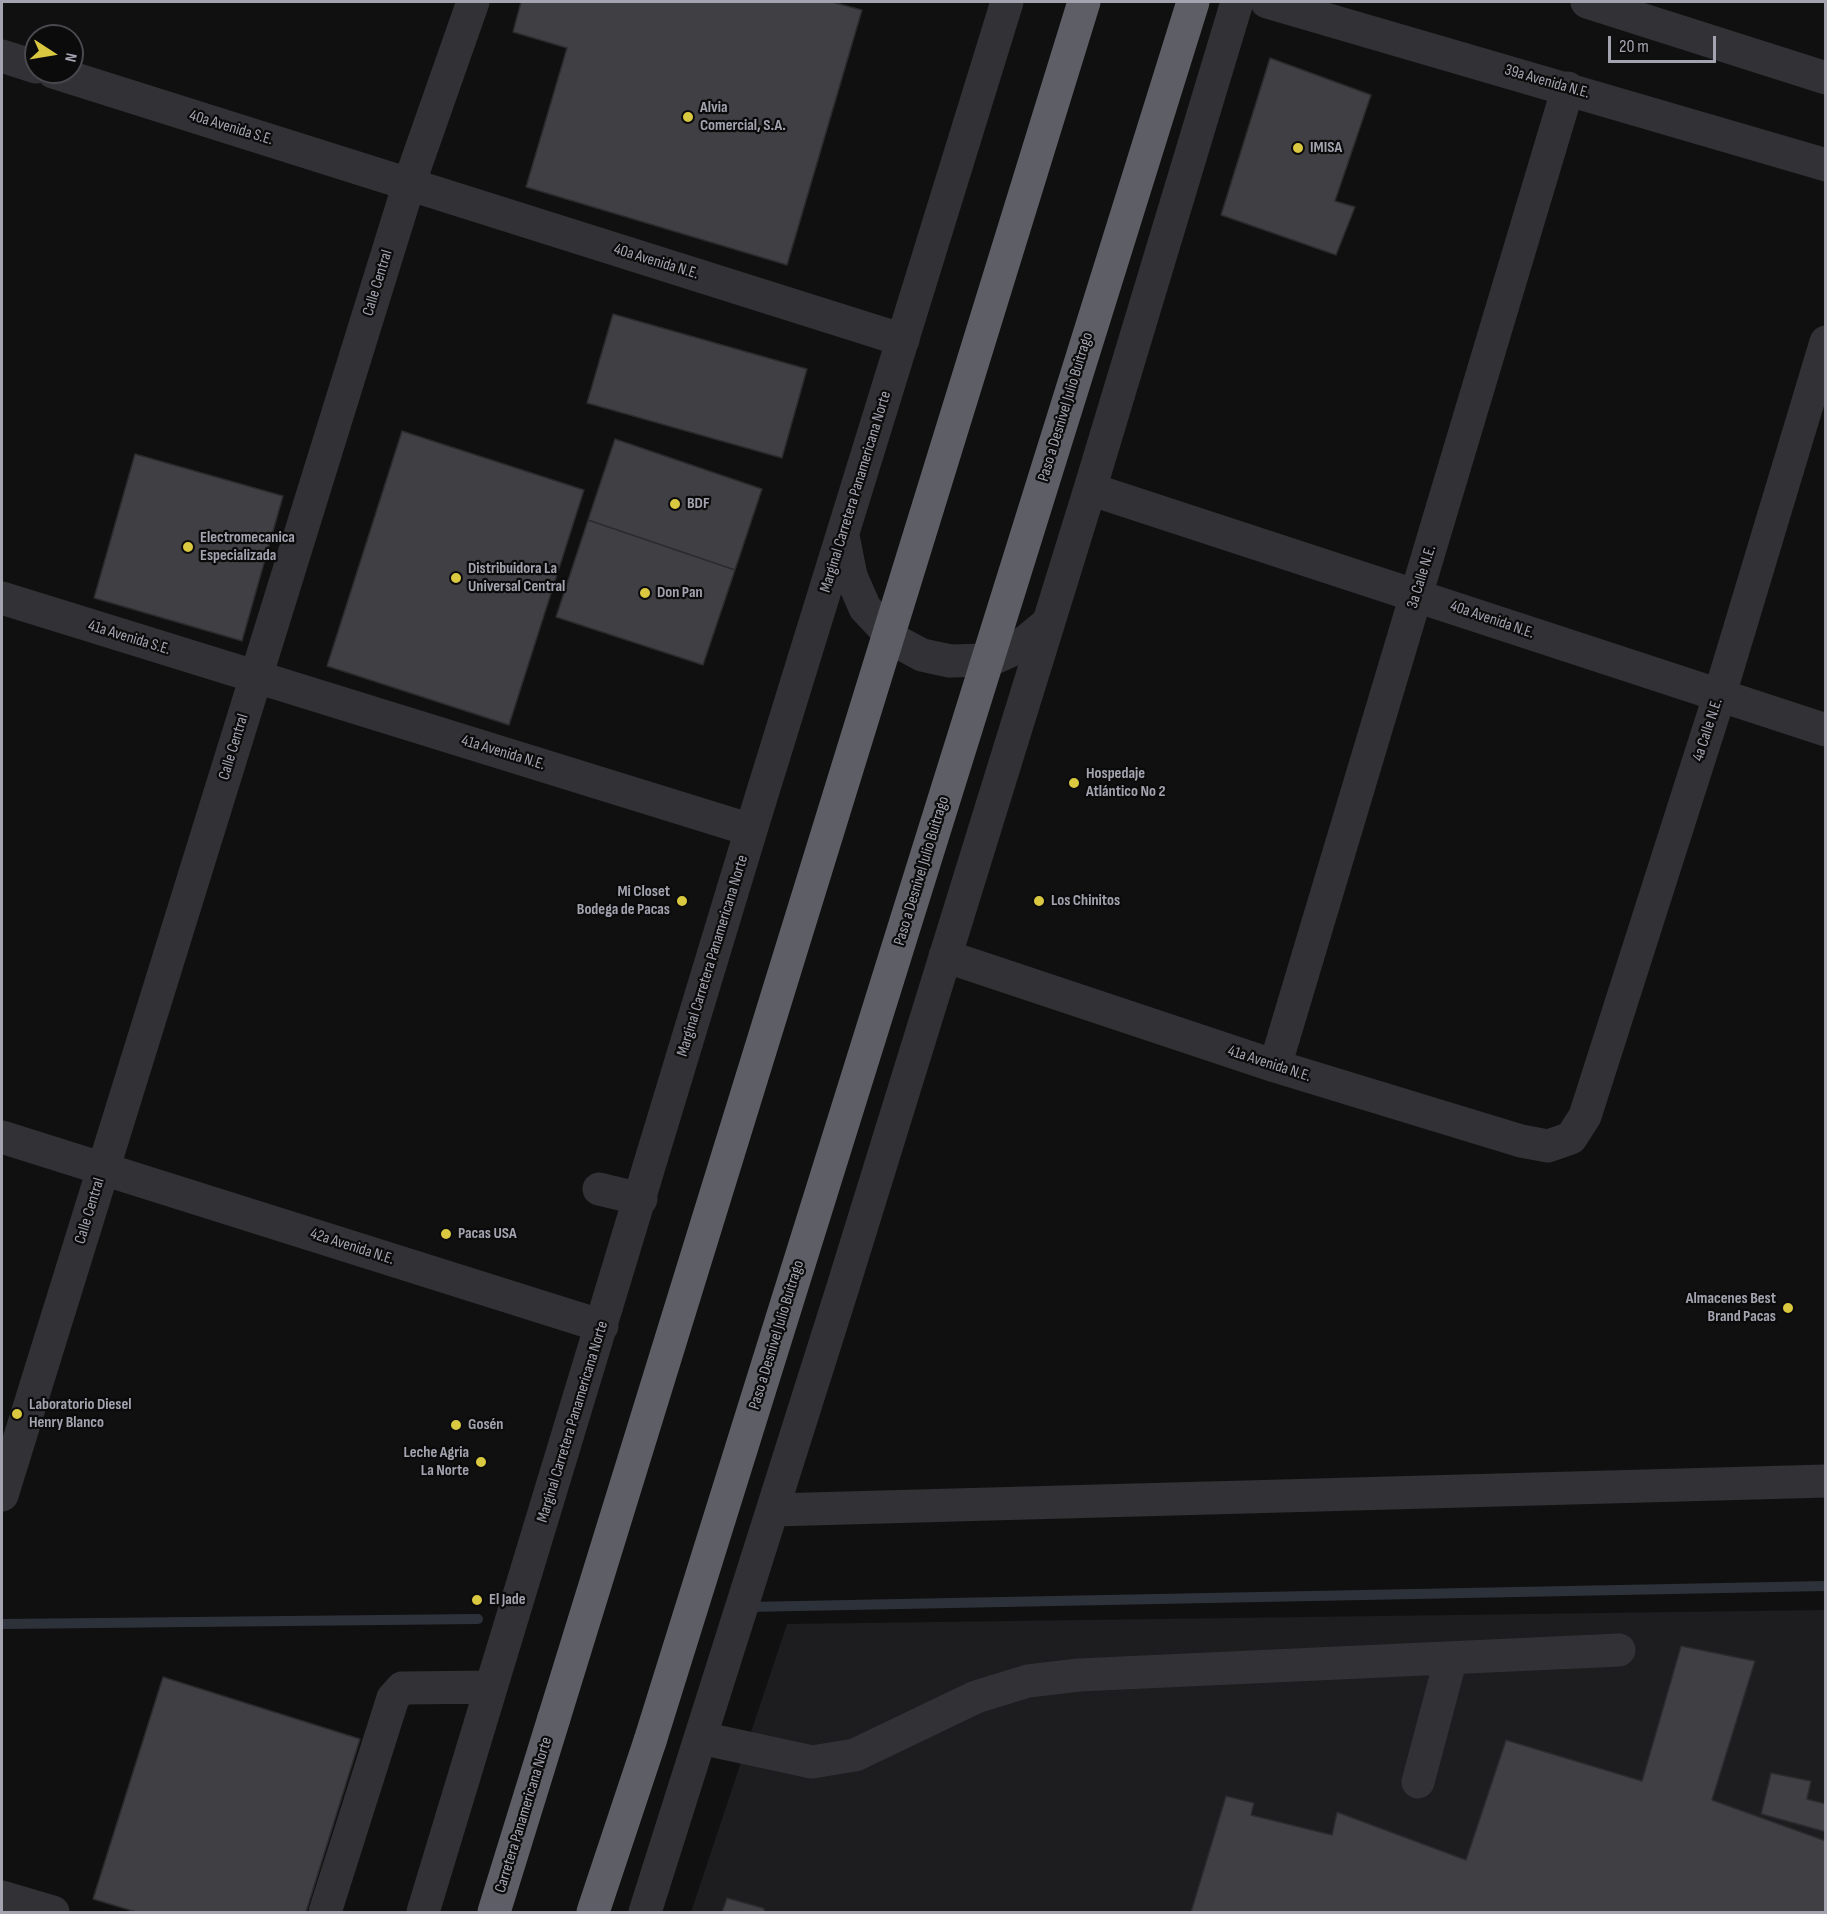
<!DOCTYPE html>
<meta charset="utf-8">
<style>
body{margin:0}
#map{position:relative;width:1827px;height:1914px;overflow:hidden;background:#111011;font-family:"Sofia Sans Condensed",sans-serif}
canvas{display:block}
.frame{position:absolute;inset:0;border:3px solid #a3a4b0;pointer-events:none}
.north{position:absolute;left:24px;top:24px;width:60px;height:60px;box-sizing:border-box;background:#0c0b0c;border:2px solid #48484e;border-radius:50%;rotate:102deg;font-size:16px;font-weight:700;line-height:24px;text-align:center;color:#a3a4b0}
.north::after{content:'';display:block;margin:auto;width:21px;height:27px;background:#d9c840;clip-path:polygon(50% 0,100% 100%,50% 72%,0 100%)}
.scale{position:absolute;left:1608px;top:36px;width:108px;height:27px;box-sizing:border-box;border:3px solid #a3a4b0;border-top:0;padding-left:8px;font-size:18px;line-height:21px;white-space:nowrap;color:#a3a4b0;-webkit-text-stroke:4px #0c0b0c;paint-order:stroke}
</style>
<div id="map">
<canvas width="1827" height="1914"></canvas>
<div class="frame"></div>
<div class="north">N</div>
<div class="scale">20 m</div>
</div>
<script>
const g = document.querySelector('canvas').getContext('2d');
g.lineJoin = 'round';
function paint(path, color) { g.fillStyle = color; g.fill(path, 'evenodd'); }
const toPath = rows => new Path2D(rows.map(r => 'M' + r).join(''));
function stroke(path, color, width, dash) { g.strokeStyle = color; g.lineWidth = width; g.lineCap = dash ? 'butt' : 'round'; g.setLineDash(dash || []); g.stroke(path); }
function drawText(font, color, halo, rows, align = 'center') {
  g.font = font + ' "Sofia Sans Condensed",sans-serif'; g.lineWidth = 4.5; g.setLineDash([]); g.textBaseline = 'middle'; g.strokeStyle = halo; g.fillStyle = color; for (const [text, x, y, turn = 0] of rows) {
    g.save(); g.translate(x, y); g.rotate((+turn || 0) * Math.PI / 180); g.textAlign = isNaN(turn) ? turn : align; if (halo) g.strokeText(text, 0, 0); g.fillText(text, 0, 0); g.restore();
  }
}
paint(toPath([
 [1825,1610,1825,1912,691,1912,787,1624]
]), '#1d1c1e');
stroke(toPath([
 [746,1607,1826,1586],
 [2,1624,478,1619]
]), '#2d323a', 10);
const building = toPath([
 [521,2,832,2,862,10,787,265,526,187,567,48,513,32,521,2],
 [1270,58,1371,95,1335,201,1355,207,1336,255,1221,215,1270,58],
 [613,314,807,369,782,458,587,403,613,314],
 [402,431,584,490,509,725,327,666,402,431],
 [615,439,762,489,735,570,588,520,615,439],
 [135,454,283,496,242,641,94,598,135,454],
 [588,520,735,570,703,665,556,617,588,520],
 [1681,1646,1755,1661,1712,1800,1826,1841,1826,1912,1191,1912,1226,1796,1254,1803,1251,1815,1332,1835,1337,1812,1466,1860,1506,1740,1642,1781,1681,1646],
 [163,1677,360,1739,306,1912,136,1912,93,1899,163,1677],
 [1771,1773,1811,1781,1807,1799,1826,1804,1826,1832,1761,1814,1771,1773],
 [727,1898,763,1908,766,1912,722,1912,727,1898]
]);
paint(building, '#403f44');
stroke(building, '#2b2b2d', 1.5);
stroke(toPath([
 [1267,2,1826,165],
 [1587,2,1826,78],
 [2,56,36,67],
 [53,72,903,340],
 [1090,489,1826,730],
 [843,536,851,576,865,608,896,641,922,655,950,661,990,660,1019,647,1048,623],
 [2,598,751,830],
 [945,956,1275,1066,1521,1141,1548,1146,1571,1138,1585,1116,1719,697,1826,342],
 [1275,1066,1568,88],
 [2,1137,602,1326],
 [599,1189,641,1199],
 [2,1495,409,184,473,2],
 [773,1510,1826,1481],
 [701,1738,812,1762,855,1755,976,1697,1028,1681,1079,1675,1619,1650],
 [1418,1782,1451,1658],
 [2,1897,53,1912],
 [325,1912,393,1698,402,1688,491,1687],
 [423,1912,751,830,1007,2],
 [645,1912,842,1290,1090,489,1237,2]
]), '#323236', 33);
stroke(toPath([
 [494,1912,554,1718],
 [593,1912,650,1741]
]), '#5e5f66', 33);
stroke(toPath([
 [554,1718,1084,2],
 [650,1741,1193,2]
]), '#5e5f66', 33);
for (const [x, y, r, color] of [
 [688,117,6,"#d9c840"],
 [1298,148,6,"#d9c840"],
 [675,504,6,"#d9c840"],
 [188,547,6,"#d9c840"],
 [456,578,6,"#d9c840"],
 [645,593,6,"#d9c840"],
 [1074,783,6,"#d9c840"],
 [682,901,6,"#d9c840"],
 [1039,901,6,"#d9c840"],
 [446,1234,6,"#d9c840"],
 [1788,1308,6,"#d9c840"],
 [17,1414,6,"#d9c840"],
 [456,1425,6,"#d9c840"],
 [481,1462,6,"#d9c840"],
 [477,1600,6,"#d9c840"]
]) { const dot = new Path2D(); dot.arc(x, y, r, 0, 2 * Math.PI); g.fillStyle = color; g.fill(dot); stroke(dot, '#0c0b0c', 2); }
drawText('16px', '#a3a4b0', '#0c0b0c', [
 ["39a Avenida N.E.",1547,82,16],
 ["40a Avenida S.E.",231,128,17],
 ["40a Avenida N.E.",656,262,17],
 ["Calle Central",378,283,-73],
 ["Paso a Desnivel Julio Buitrago",1066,407,-73],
 ["Marginal Carretera Panamericana Norte",856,492,-73],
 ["3a Calle N.E.",1422,577,-73],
 ["40a Avenida N.E.",1492,620,19],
 ["41a Avenida S.E.",129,638,17],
 ["4a Calle N.E.",1708,730,-72],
 ["Calle Central",234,747,-73],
 ["41a Avenida N.E.",503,753,17],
 ["Paso a Desnivel Julio Buitrago",922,871,-73],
 ["Marginal Carretera Panamericana Norte",713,956,-73],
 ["41a Avenida N.E.",1269,1064,18],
 ["Calle Central",90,1211,-73],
 ["42a Avenida N.E.",352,1247,18],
 ["Paso a Desnivel Julio Buitrago",777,1335,-73],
 ["Marginal Carretera Panamericana Norte",573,1422,-73],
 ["Carretera Panamericana Norte",524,1815,-73]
]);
drawText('bold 16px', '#a3a4b0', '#0c0b0c', [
 ["Alvia",700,108],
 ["Comercial, S.A.",700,126],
 ["IMISA",1310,148],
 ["BDF",687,504],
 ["Electromecanica",200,538],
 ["Especializada",200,556],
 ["Distribuidora La",468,569],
 ["Universal Central",468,587],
 ["Don Pan",657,593],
 ["Hospedaje",1086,774],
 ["Atlántico No 2",1086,792],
 ["Mi Closet",670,892,"right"],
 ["Bodega de Pacas",670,910,"right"],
 ["Los Chinitos",1051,901],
 ["Pacas USA",458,1234],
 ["Almacenes Best",1776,1299,"right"],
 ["Brand Pacas",1776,1317,"right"],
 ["Laboratorio Diesel",29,1405],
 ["Henry Blanco",29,1423],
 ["Gosén",468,1425],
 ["Leche Agria",469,1453,"right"],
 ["La Norte",469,1471,"right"],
 ["El Jade",489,1600]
], 'left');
</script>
